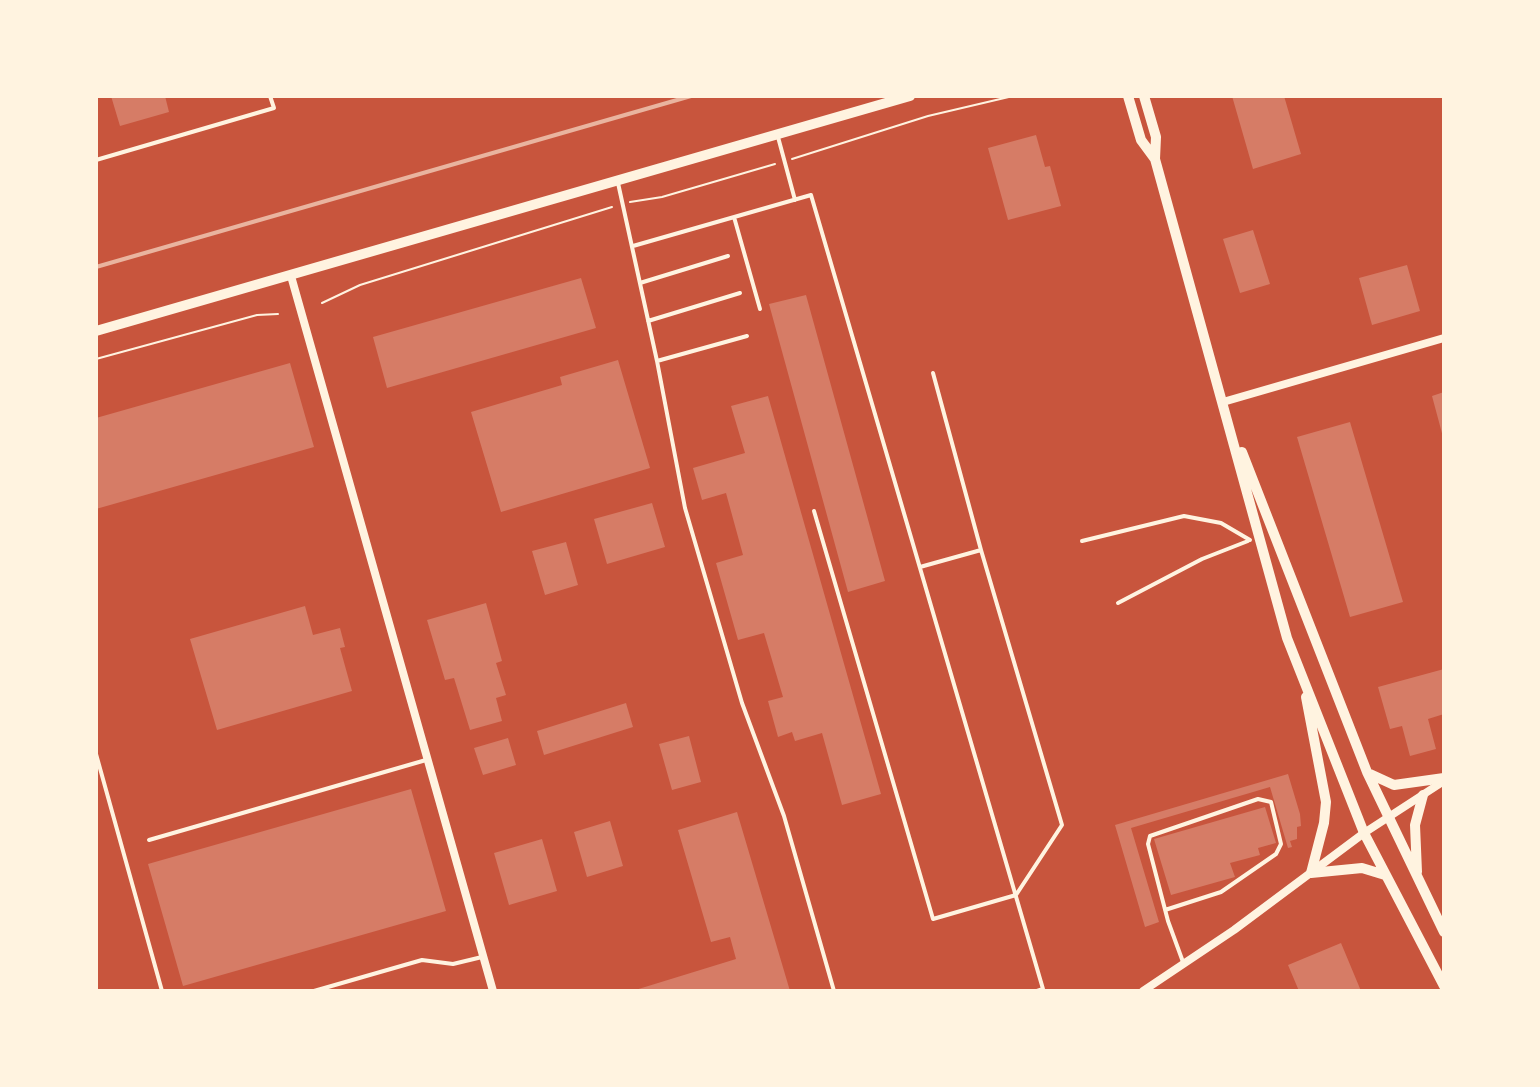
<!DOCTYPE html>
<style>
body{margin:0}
#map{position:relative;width:1540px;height:1087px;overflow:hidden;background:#c8553d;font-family:Rubik,sans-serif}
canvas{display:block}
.frame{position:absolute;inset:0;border:98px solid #fff3e0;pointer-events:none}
</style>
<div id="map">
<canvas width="1540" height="1087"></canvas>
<div class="frame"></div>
</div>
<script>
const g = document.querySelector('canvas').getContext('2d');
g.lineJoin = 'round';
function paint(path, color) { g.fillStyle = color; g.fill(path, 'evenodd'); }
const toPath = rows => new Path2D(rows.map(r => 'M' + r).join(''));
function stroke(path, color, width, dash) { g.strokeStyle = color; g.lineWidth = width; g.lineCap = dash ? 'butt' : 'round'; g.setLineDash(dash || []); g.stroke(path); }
paint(toPath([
 [111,96,165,96,169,112,120,126],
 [1232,96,1284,96,1301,154,1253,169],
 [1036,135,1045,167,1050,166,1061,206,1008,220,988,148],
 [1253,230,1270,284,1240,293,1223,239],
 [1407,265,1420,311,1372,325,1359,278],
 [581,278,596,328,387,388,373,337],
 [806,295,885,581,848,592,769,304],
 [618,360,650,468,501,512,471,412,562,385,560,377],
 [290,363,314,447,96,509,96,418],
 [1444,392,1444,437,1443,437,1432,396],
 [768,396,881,794,842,805,822,733,795,741,792,732,778,737,768,701,783,697,764,633,738,640,716,563,743,555,726,493,702,500,693,468,745,453,731,406],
 [1350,422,1403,602,1350,617,1297,437],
 [652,503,665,547,607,564,594,519],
 [566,542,578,585,545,595,532,551],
 [486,603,502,661,496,663,506,695,496,698,502,721,470,730,454,678,445,680,427,620],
 [305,606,313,635,340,628,345,647,340,648,352,691,217,730,190,639],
 [1444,669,1444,714,1428,719,1436,749,1410,756,1402,726,1390,729,1378,687],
 [626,703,633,727,544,755,537,731],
 [689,736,701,782,672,790,659,744],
 [508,738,516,765,483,775,474,748],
 [1288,774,1300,814,1301,826,1297,827,1297,839,1290,841,1292,847,1288,848,1270,787,1131,828,1159,922,1145,927,1115,825],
 [411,789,446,911,183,986,148,864],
 [1265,807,1276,843,1258,848,1260,855,1230,863,1235,877,1171,895,1154,839],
 [737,812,790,991,632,991,736,959,730,937,711,942,678,830],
 [610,821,623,866,587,877,574,832],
 [542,839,557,891,509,905,494,853],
 [1341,943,1361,991,1299,991,1288,965]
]), '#d67c66');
stroke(toPath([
 [792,159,928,116,1013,96],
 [630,202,662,197,775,164],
 [322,303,360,285,612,207],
 [96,359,257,315,278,314]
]), '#fff3e0', 2);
stroke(toPath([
 [778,137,795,200],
 [96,160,274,108,270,96],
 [618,183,657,361,685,508,742,703,784,816,834,991],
 [734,217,760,309],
 [633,246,811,195,1043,989,1037,991],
 [640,283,728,256],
 [648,321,740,293],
 [657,361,747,336],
 [933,373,981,550],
 [814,511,933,919,1016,895,1062,825,981,550,920,567],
 [1082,541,1184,516,1221,523,1250,540],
 [1118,603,1202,559,1248,541],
 [96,754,162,991],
 [149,840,426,760],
 [1165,910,1221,892,1276,854,1281,844,1271,802,1258,799,1150,836,1148,844,1168,921,1183,962],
 [314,991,422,960,453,964,482,957]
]), '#fff3e0', 4);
stroke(toPath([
 [291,276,493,991],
 [1223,402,1444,338],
 [1143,991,1234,930,1364,833,1444,781]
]), '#fff3e0', 8);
stroke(toPath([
 [1128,96,1141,140,1155,159],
 [1144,96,1156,137,1155,159,1287,638,1364,833,1444,986],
 [96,331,910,96],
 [1242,452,1367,772,1444,932],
 [1306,697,1326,802,1324,823,1311,873,1362,868,1385,875],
 [1370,774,1394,785,1444,778],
 [1417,872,1415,825,1423,795]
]), '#fff3e0', 10);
stroke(toPath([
 [96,267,691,96]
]), '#e9b49f', 4);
</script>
